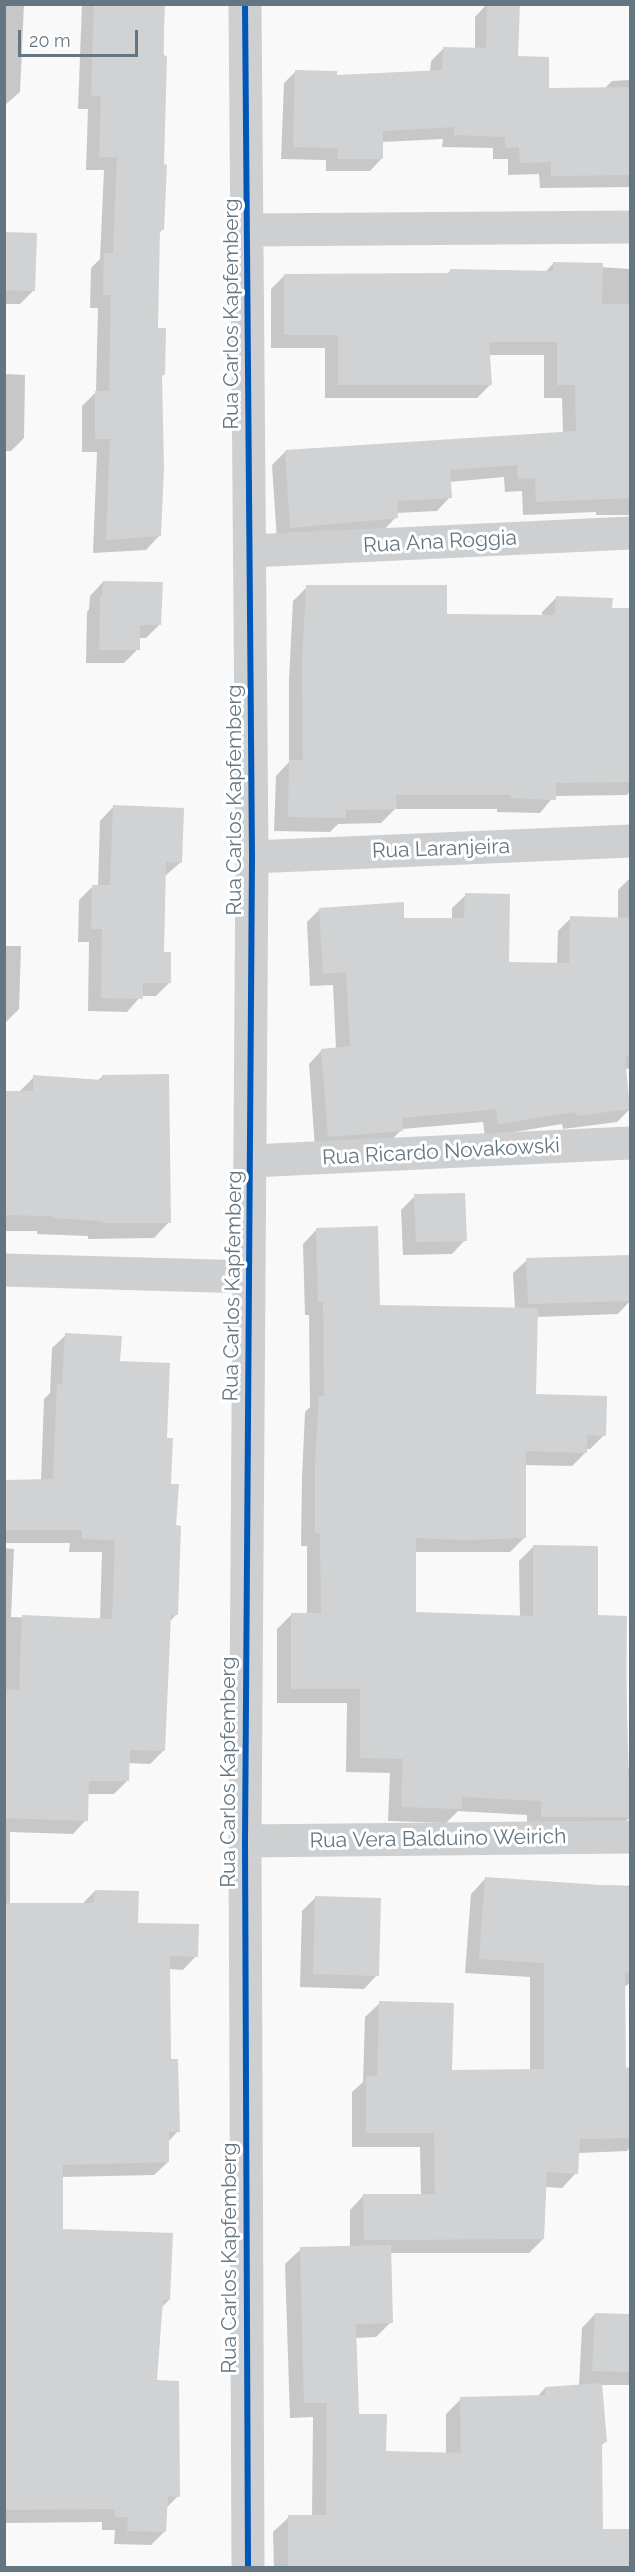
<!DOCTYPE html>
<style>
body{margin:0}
#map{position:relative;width:635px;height:2572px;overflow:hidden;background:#f9f9f9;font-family:Raleway,sans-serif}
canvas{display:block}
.frame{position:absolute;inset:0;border:6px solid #657683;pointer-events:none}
.scale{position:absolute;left:18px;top:30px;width:120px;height:27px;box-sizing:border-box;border:3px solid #657683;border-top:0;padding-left:8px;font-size:18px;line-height:21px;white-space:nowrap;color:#657683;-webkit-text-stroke:4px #fff;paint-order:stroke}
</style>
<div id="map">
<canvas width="635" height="2572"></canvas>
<div class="frame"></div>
<div class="scale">20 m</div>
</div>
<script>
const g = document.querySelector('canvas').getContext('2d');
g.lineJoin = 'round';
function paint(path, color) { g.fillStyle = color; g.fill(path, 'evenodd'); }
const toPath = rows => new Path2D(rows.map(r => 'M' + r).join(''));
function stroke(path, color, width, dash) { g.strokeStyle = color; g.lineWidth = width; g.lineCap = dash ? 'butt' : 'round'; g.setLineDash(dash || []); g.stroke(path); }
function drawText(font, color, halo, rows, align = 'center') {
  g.font = font + ' Raleway,sans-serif'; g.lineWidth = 6; g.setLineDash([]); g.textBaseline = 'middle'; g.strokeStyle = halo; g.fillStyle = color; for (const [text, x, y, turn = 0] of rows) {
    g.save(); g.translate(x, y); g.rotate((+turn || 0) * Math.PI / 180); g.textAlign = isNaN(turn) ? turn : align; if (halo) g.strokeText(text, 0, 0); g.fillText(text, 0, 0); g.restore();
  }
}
paint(toPath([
 [4,4,24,4,20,92,5,105,4,120],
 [82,4,164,4,162,230,159,233,157,329,164,374,161,377,159,536,146,550,93,553,97,452,82,452,82,406,96,392,98,308,90,308,91,268,100,259,104,170,86,170,88,109,78,109],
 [487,4,517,57,548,90,604,89,612,81,630,80,630,187,540,188,539,174,508,175,508,159,493,159,493,148,442,147,443,139,382,142,382,158,370,171,326,171,326,160,281,159,284,83,296,71,336,77,430,73,431,61,443,49,475,50,475,17],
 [4,233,33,291,20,304,4,304],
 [553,264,630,269,630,515,596,515,596,512,523,515,522,491,505,492,504,477,449,482,450,497,437,511,396,513,396,517,383,531,277,541,272,465,285,452,563,433,562,398,544,398,544,355,489,355,491,384,477,398,325,398,325,348,271,348,271,289,285,275,446,275,450,271,545,272],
 [4,374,25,375,24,438,11,451,4,451],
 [103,582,159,625,146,638,138,638,138,649,124,663,86,663,87,612,89,609,90,596],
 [307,587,446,616,542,617,542,612,556,598,611,609,630,610,630,791,627,795,554,796,540,813,497,812,497,809,395,809,381,823,338,824,330,832,274,831,276,776,289,762,289,680,293,601],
 [113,807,181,862,165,876,163,953,169,983,156,996,141,996,127,1012,88,1011,89,942,78,942,79,900,93,886,98,886,100,821],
 [630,878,630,1068,625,1069,630,1109,617,1122,563,1129,562,1124,485,1137,483,1122,402,1129,388,1144,315,1149,309,1064,322,1050,336,1049,333,985,310,986,307,922,320,909,403,919,452,919,452,908,466,895,508,964,557,965,558,931,571,918,618,919,618,890],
 [4,946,21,946,19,1009,6,1022],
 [103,1076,169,1222,154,1238,88,1239,88,1236,37,1234,37,1231,4,1231,4,1093,18,1093,34,1077,97,1081],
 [415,1196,465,1240,452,1254,403,1255,401,1210],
 [317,1229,378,1306,515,1309,513,1273,527,1260,629,1256,630,1301,618,1314,536,1317,535,1396,604,1435,590,1449,586,1449,586,1452,572,1466,524,1465,524,1538,510,1552,414,1552,415,1614,520,1617,519,1561,533,1547,596,1617,626,1617,627,1767,630,1768,630,1817,617,1830,527,1830,527,1815,458,1811,446,1823,388,1821,390,1773,346,1772,347,1703,277,1703,277,1629,291,1615,307,1615,307,1546,301,1546,302,1478,305,1412,310,1407,309,1315,305,1315,303,1244],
 [66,1335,119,1363,165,1439,175,1527,176,1615,169,1622,163,1751,150,1764,128,1763,127,1781,114,1794,87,1794,86,1820,73,1834,10,1832,10,1905,82,1904,95,1891,136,1924,196,1956,183,1970,169,1969,169,2061,178,2131,167,2143,168,2162,154,2175,62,2177,62,2231,169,2300,161,2308,156,2382,178,2496,166,2508,165,2531,151,2545,114,2544,115,2530,102,2530,102,2522,4,2523,4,1548,14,1549,11,1617,100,1620,102,1552,69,1552,70,1543,4,1543,4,1481,41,1481,44,1399,50,1393,52,1348],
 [485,1879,605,1887,607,1885,630,1886,630,1983,624,1987,624,2069,630,2069,630,2147,627,2151,578,2153,576,2173,562,2188,545,2187,543,2239,529,2253,389,2253,391,2322,376,2337,355,2338,358,2415,385,2452,446,2454,446,2414,461,2399,537,2397,545,2388,579,2386,582,2328,595,2314,630,2316,630,2385,601,2385,605,2442,601,2446,602,2531,630,2530,630,2568,274,2568,273,2532,289,2517,312,2517,313,2417,290,2418,285,2264,301,2249,350,2248,350,2210,364,2195,421,2195,420,2147,352,2147,352,2092,363,2082,365,2017,380,2003,450,2072,530,2071,530,1977,465,1973,471,1894],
 [316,1897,377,1975,364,1989,300,1987,302,1911]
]), '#0003');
paint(toPath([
 [94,4,165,4,163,55,167,56,164,164,167,165,164,230,160,230,158,328,166,328,165,375,162,375,164,467,161,536,106,540,110,439,95,439,95,391,109,391,111,295,103,295,104,253,113,253,117,157,99,157,101,96,91,96],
 [487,4,520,4,518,56,549,57,549,88,630,87,630,175,551,176,551,162,520,163,519,147,505,148,505,137,454,135,454,127,383,131,383,159,338,159,338,148,293,147,295,70,337,71,337,75,442,70,443,47,486,48],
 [4,232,37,233,35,291,4,290],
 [553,262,603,263,602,304,630,304,630,498,536,502,535,478,518,479,517,465,450,470,452,498,397,501,398,518,290,528,285,450,576,431,575,385,557,385,557,342,489,342,492,385,338,385,338,335,284,335,284,274,450,273,450,269,553,271],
 [103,581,163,582,161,625,140,625,140,650,99,650,100,597,102,596],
 [306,585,447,585,447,614,555,615,556,596,613,598,612,608,630,608,630,782,556,783,556,800,511,798,511,795,396,795,397,809,346,810,346,818,288,817,289,760,303,760,302,665],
 [113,805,184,808,182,863,166,862,164,952,171,952,171,983,143,983,143,999,101,998,102,929,91,929,92,885,110,885],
 [465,893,510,894,509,962,569,963,570,916,630,918,630,1056,625,1057,630,1109,576,1116,575,1112,498,1124,496,1109,402,1118,403,1131,328,1137,321,1049,350,1046,346,972,323,974,319,908,404,902,404,918,464,918],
 [169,1074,171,1223,103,1223,103,1221,52,1218,52,1216,4,1215,4,1091,33,1091,33,1075,102,1080,102,1075],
 [465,1193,467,1241,416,1242,414,1194],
 [378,1226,380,1305,538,1308,536,1394,607,1396,606,1436,587,1435,587,1453,526,1451,526,1538,463,1540,416,1538,416,1612,533,1616,533,1545,598,1546,598,1615,627,1616,626,1678,630,1817,541,1817,541,1801,462,1797,462,1809,401,1807,403,1759,360,1758,360,1689,291,1689,291,1613,321,1613,320,1533,315,1533,315,1463,319,1396,324,1396,323,1302,318,1302,316,1228],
 [630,1255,630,1301,528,1304,526,1258],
 [65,1333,122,1336,120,1361,170,1363,167,1438,173,1438,171,1484,179,1484,176,1525,181,1526,178,1615,171,1615,165,1751,130,1750,129,1781,89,1781,88,1821,4,1818,4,1689,19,1690,22,1615,112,1619,115,1540,82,1539,82,1530,4,1530,4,1480,53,1479,57,1384,62,1385],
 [485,1877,630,1887,630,1973,625,1972,626,2068,630,2067,630,2138,580,2139,578,2174,547,2172,544,2239,364,2240,363,2194,435,2194,434,2133,366,2133,366,2076,377,2076,379,2001,454,2003,452,2070,544,2069,544,1963,479,1959],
 [95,1890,139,1891,138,1923,199,1924,198,1957,170,1956,171,2059,178,2059,180,2132,169,2132,169,2162,63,2165,63,2229,173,2233,170,2300,163,2300,157,2380,179,2381,180,2497,168,2496,166,2532,127,2531,128,2517,115,2517,115,2509,4,2510,4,1903,94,1903],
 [315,1896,381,1898,379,1976,313,1974],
 [391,2245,393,2323,356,2324,359,2414,387,2414,386,2451,461,2453,460,2397,545,2395,545,2387,602,2383,607,2442,602,2443,603,2529,630,2529,630,2568,288,2568,288,2515,326,2515,327,2403,304,2403,300,2247],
 [595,2313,630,2314,630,2372,592,2371]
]), '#d0d2d3');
stroke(toPath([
 [245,4,252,857,245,1841,248,2568],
 [248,230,630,227],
 [250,551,630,533],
 [252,857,630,841],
 [251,1161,630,1143],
 [4,1270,249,1277],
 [245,1841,630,1837]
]), '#cecfd0', 33);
stroke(toPath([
 [245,4,252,857,245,1841,248,2568]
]), '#0057b8', 6);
drawText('21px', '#657683', '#fff', [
 ["Rua Carlos Kapfemberg",232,314,-90],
 ["Rua Ana Roggia",440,542,-3],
 ["Rua Carlos Kapfemberg",235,800,-90],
 ["Rua Laranjeira",441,849,-2],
 ["Rua Ricardo Novakowski",441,1152,-3],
 ["Rua Carlos Kapfemberg",233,1286,-89],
 ["Rua Carlos Kapfemberg",229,1772,-90],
 ["Rua Vera Balduino Weirich",438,1839,-1],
 ["Rua Carlos Kapfemberg",230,2258,-90]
]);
</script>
